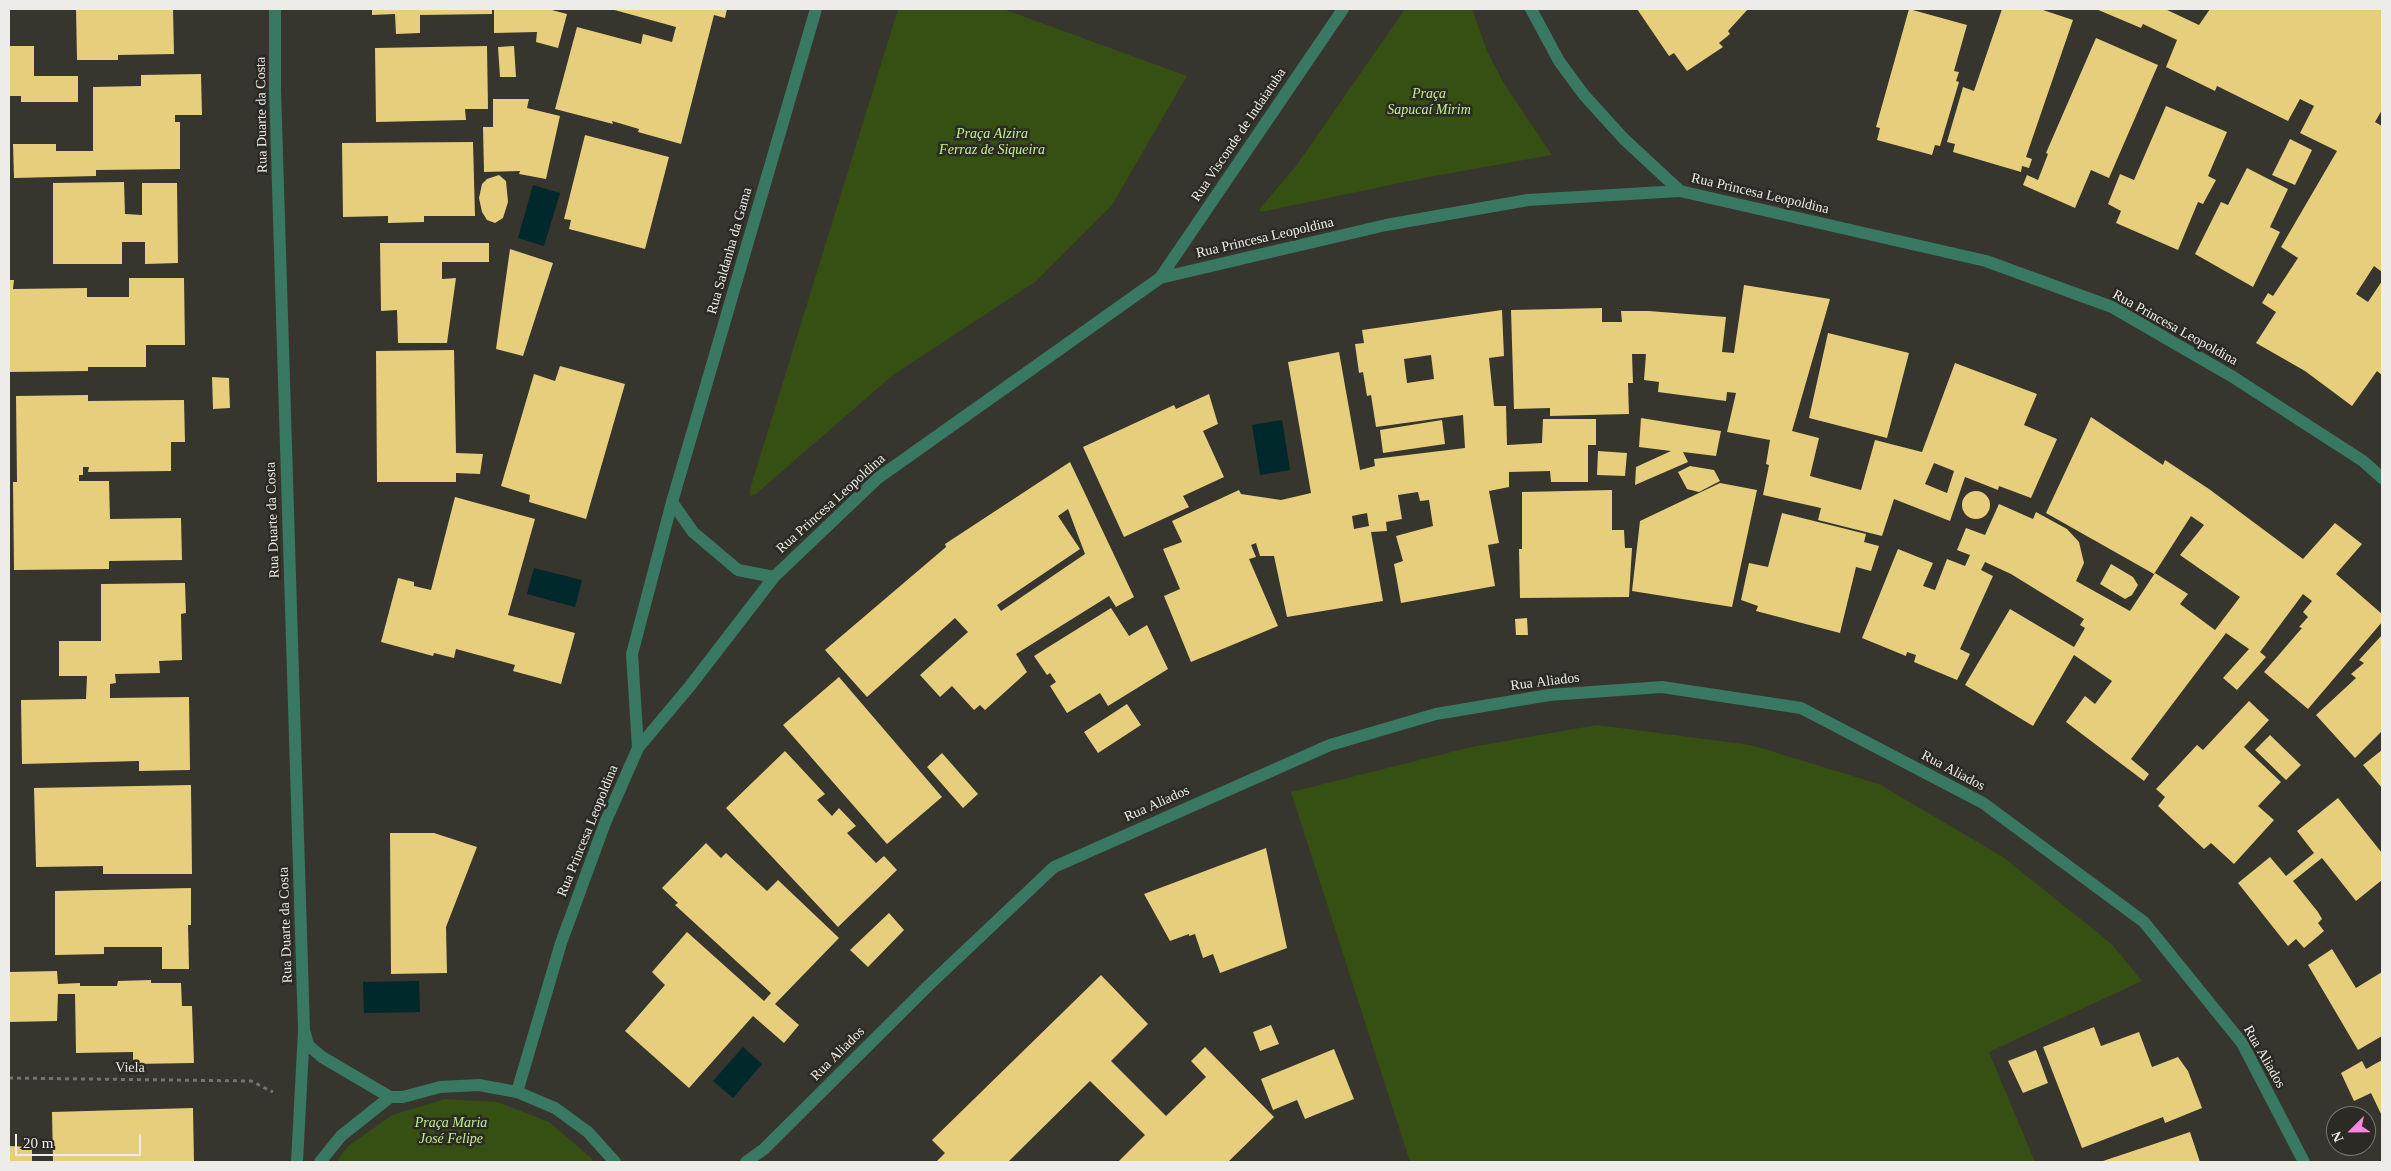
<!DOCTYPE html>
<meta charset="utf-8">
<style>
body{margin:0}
#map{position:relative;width:2391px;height:1171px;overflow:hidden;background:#36352e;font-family:"Times New Roman",serif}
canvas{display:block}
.frame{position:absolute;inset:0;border:10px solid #edece8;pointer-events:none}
.north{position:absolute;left:2326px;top:1106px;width:50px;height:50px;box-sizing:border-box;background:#2c2a25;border:1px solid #797873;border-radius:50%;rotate:247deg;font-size:14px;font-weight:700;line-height:20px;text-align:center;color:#edece8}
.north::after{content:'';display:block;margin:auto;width:18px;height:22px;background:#ff85df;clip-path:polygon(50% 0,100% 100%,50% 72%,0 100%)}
.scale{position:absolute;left:15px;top:1134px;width:126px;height:22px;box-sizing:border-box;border:2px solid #edece8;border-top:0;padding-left:6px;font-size:15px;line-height:18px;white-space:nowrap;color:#edece8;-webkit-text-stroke:4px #2c2a25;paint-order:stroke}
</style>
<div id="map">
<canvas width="2391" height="1171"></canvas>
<div class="frame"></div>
<div class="north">N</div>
<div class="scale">20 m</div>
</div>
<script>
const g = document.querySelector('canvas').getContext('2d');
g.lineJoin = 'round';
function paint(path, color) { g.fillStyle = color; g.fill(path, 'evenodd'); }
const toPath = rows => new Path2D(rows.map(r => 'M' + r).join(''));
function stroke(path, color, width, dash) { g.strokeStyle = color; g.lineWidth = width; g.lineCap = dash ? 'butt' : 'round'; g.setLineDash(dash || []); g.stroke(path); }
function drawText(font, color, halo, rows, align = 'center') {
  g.font = font + ' "Times New Roman",serif'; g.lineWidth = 5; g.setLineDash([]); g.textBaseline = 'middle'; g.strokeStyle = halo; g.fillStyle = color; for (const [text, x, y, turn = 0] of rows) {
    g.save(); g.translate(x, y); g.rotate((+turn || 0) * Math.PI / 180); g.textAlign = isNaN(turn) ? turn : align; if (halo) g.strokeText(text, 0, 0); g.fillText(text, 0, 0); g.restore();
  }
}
paint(toPath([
 [898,9,1003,9,1187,76,1112,205,1035,282,893,375,756,494,750,496,750,489],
 [1405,9,1472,9,1487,51,1503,82,1552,155,1429,177,1261,212,1259,210,1262,206,1296,166],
 [1597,725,1751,745,1879,784,2003,857,2112,944,2142,981,1989,1052,2035,1162,1410,1162,1291,792,1471,747],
 [445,1099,498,1102,549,1122,590,1157,594,1162,336,1162,348,1146,392,1115]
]), '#364f13');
paint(toPath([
 [533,185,560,193,544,246,518,238],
 [1282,420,1290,470,1260,475,1252,425],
 [534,568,582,580,575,607,527,594],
 [419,981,420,1012,364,1013,363,982],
 [743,1047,762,1064,733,1098,713,1081]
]), '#01282a');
paint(toPath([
 [76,9,173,9,174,54,118,55,118,60,77,60],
 [372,9,492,9,492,14,420,15,420,33,396,34,395,14,372,15],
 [494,9,548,9,567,14,558,48,536,42,537,32,494,33],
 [611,9,727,9,725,18,714,15,681,144,638,132,639,129,612,121,613,124,555,109,577,27,641,44,643,34,672,42,676,27],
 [1637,9,1748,9,1728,31,1730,34,1719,43,1723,47,1687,71,1674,53,1669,56],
 [1909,9,1967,25,1954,71,1959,72,1956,81,1959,82,1940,146,1935,145,1932,155,1877,140,1880,128,1876,127],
 [2002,9,2040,9,2073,20,2026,157,2032,159,2029,168,2022,166,2021,172,1953,152,1955,144,1947,142,1963,87,1974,91],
 [2096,9,2165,9,2199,25,2210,9,2382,9,2382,110,2375,122,2382,126,2382,272,2374,266,2356,294,2368,302,2382,281,2382,375,2377,371,2352,406,2305,371,2256,343,2276,312,2262,303,2268,293,2273,296,2298,258,2281,247,2337,151,2300,133,2314,106,2300,99,2288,121,2217,86,2215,91,2166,67,2177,40,2143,24,2141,28],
 [2096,38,2158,65,2109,178,2091,170,2075,208,2023,185,2027,175,2038,180,2048,154,2046,153],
 [9,46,34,46,34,76,78,76,78,102,21,102,21,96,9,96],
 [487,46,488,109,465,109,466,120,376,122,375,48],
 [514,46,516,77,500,77,498,47],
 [201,74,202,115,175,115,175,122,180,122,180,169,96,170,96,176,14,178,13,144,56,144,56,151,93,151,93,87,141,86,141,75],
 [493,99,529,99,527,108,560,116,546,179,519,174,520,171,484,172,483,127,493,127],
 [2166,106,2227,132,2208,176,2216,180,2203,204,2198,202,2178,250,2116,223,2121,211,2108,204,2120,174,2134,180],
 [585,135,669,157,645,249,569,229,571,220,564,219],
 [2290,139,2312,150,2295,185,2272,175],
 [473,142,475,216,424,216,424,222,388,223,388,216,343,217,342,143],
 [2247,168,2288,189,2270,227,2280,232,2253,287,2195,254,2221,202,2228,205],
 [499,175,506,181,508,202,503,218,495,223,487,220,482,212,479,198,482,184,487,179],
 [124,182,125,214,142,215,142,183,177,183,178,263,145,264,145,242,122,242,122,264,53,264,53,183],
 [380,243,489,243,489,262,442,262,442,279,456,278,447,343,398,343,397,310,381,311],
 [510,249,553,263,523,356,496,349],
 [129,278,184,278,185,345,146,345,146,367,88,367,88,371,9,372,9,280,14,280,13,289,87,288,87,297,129,297],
 [1744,285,1830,299,1792,431,1819,438,1810,476,1861,490,1875,440,1922,452,1955,363,2037,394,2024,425,2057,439,2031,498,1999,486,1998,490,1965,477,1950,521,1894,499,1882,536,1818,520,1821,508,1763,495,1769,465,1766,464,1770,440,1727,432,1736,393,1727,392,1726,401,1658,392,1659,382,1644,380,1646,354,1632,354,1633,383,1628,383,1629,414,1550,416,1550,408,1514,409,1511,310,1602,308,1602,322,1622,322,1621,311,1649,311,1726,317,1722,352,1734,353],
 [1934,463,1954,471,1947,493,1925,484],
 [1502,310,1504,356,1489,358,1494,406,1506,406,1507,445,1542,443,1543,419,1596,419,1596,445,1588,445,1588,482,1551,482,1550,471,1509,472,1509,487,1489,491,1499,543,1488,545,1495,586,1401,603,1394,564,1403,561,1396,536,1433,526,1429,500,1420,501,1418,492,1398,495,1402,519,1386,522,1387,531,1371,532,1383,601,1287,617,1274,556,1260,556,1256,543,1251,545,1256,557,1249,559,1278,626,1191,662,1164,596,1180,589,1163,549,1182,542,1172,521,1239,490,1241,494,1281,500,1311,493,1288,362,1339,352,1360,470,1375,466,1374,459,1465,448,1463,415,1376,427,1371,395,1367,396,1363,372,1359,373,1355,344,1364,343,1362,330],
 [1431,355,1434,379,1407,383,1404,359],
 [1367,513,1369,526,1354,529,1352,516],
 [1828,333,1909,353,1887,438,1809,418],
 [454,350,456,453,483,454,480,474,456,473,456,482,377,482,376,351],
 [560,366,625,384,586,519,529,502,530,495,501,486,534,374,555,381],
 [212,377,229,378,230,408,213,409],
 [1209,394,1218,424,1203,431,1224,477,1183,496,1189,507,1124,537,1083,447,1174,405,1176,409],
 [88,395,88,401,184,400,185,442,171,442,171,471,88,472,89,467,83,467,83,475,79,475,79,481,109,481,110,519,181,518,182,560,109,561,109,569,14,570,13,482,17,482,16,396],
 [2091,417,2163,465,2165,460,2209,489,2303,559,2335,523,2362,544,2336,574,2382,614,2382,622,2308,709,2264,672,2302,628,2299,627,2308,617,2303,612,2312,601,2303,594,2260,652,2266,657,2237,690,2223,678,2249,649,2226,633,2131,759,2149,774,2144,781,2066,722,2085,696,2095,704,2112,681,2074,655,2033,726,1965,685,2010,609,2074,647,2085,628,2080,625,2084,619,2011,574,1985,562,1981,570,1993,576,1960,649,1970,654,1957,680,1914,662,1916,655,1907,652,1906,656,1862,638,1898,549,1933,563,1923,586,1935,590,1947,559,1965,566,1970,555,1957,550,1966,528,1985,535,1999,504,2033,519,2036,512,2067,529,2079,542,2084,563,2076,581,2130,611,2155,573,2188,594,2180,604,2215,630,2240,597,2180,555,2204,525,2191,516,2154,574,2046,513],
 [1641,418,1721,431,1716,456,1683,452,1688,462,1635,485,1636,467,1671,451,1639,447],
 [1442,420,1445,444,1383,453,1380,430],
 [1598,451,1627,453,1625,476,1597,475],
 [1070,462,1134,597,1116,607,1109,596,1016,654,1027,672,985,710,980,705,974,710,952,686,940,697,920,675,968,632,955,618,867,697,825,650,946,547,945,544],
 [1068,509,1085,554,1001,611,997,605,1080,549,1058,516],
 [1690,466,1714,470,1720,481,1699,492,1687,489,1678,472],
 [1720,483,1757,490,1732,607,1632,591,1640,521],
 [1612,490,1612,530,1624,530,1625,548,1632,548,1629,597,1520,598,1519,549,1522,549,1522,492],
 '1962 505a14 14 0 1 1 28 0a14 14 0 1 1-28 0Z',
 [455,497,535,519,508,615,575,633,561,684,513,671,515,665,456,649,454,658,434,653,433,656,381,642,398,578,414,582,414,586,431,590],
 [1782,513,1866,534,1864,542,1879,546,1871,571,1856,567,1840,633,1756,611,1758,606,1741,600,1749,563,1768,567],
 [2111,564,2133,577,2138,585,2132,595,2125,599,2100,584],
 [185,583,186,613,181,614,182,660,159,661,160,673,115,674,116,683,110,684,110,698,189,697,190,770,139,771,139,761,22,764,21,700,86,699,87,676,59,676,59,641,101,641,101,584],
 [1111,608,1129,636,1147,625,1168,669,1108,706,1100,693,1067,713,1050,686,1056,682,1050,673,1047,675,1034,656],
 [1527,618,1528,635,1516,635,1515,619],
 [2382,635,2382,731,2355,758,2316,715,2356,678,2351,674,2364,663,2359,660],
 [839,677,942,797,887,844,783,725],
 [2249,701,2269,720,2244,747,2281,782,2258,806,2274,820,2234,864,2211,843,2204,849,2158,806,2165,797,2156,789,2197,745,2203,750],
 [1127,704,1141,725,1098,753,1084,732],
 [2270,735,2301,765,2286,780,2255,750],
 [2382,750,2382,788,2363,765],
 [785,751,825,794,817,800,832,816,839,808,856,826,847,833,876,863,884,856,897,870,838,927,726,808],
 [942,753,978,794,963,808,927,767],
 [191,785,192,874,103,874,103,866,36,867,34,788],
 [2338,798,2382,853,2382,880,2356,901,2322,858,2293,881,2318,912,2322,919,2318,923,2324,931,2304,948,2296,939,2288,946,2238,883,2270,857,2286,876,2314,853,2297,831],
 [390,833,434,833,477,847,446,927,447,973,391,974],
 [706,843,721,858,726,853,767,891,778,880,839,938,775,1004,799,1025,784,1043,753,1016,689,1088,625,1031,665,985,652,972,687,932,764,1001,771,993,675,905,678,903,662,888],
 [1266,848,1287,948,1220,973,1213,954,1203,958,1195,934,1189,936,1189,934,1170,941,1144,894],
 [191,888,191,925,188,925,189,969,162,969,162,947,104,947,104,954,55,955,55,891],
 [889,913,904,930,868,967,850,950],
 [2332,949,2356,988,2382,972,2382,1036,2358,1050,2308,965],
 [57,971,58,984,80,983,80,986,117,986,118,981,151,980,151,983,181,983,182,1006,192,1006,194,1063,133,1064,133,1052,76,1053,75,994,58,994,57,1021,9,1022,9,972],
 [1101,975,1148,1024,1111,1061,1166,1116,1206,1077,1191,1061,1205,1047,1274,1117,1228,1162,1118,1162,1145,1135,1090,1081,1008,1162,936,1162,945,1153,932,1140],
 [1271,1025,1279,1044,1260,1051,1253,1032],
 [2094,1027,2101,1046,2139,1032,2152,1067,2178,1057,2188,1071,2202,1108,2165,1123,2163,1117,2082,1148,2043,1047],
 [1334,1049,1354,1099,1305,1119,1297,1100,1273,1110,1261,1079],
 [2036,1050,2048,1083,2023,1093,2008,1061],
 [2382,1060,2382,1116,2371,1093,2354,1101,2341,1073,2362,1061,2366,1069],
 [193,1108,194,1162,53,1162,52,1112],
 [2190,1132,2200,1162,2100,1162],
 [9,1146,32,1147,32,1162,9,1162]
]), '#e6ce7c');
stroke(toPath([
 [9,1078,251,1081,273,1092]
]), '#74736d', 3, [4, 4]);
stroke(toPath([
 [275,9,275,89,304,1030,297,1162],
 [1531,9,1559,61,1584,95,1624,139,1680,191],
 [1160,278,1343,9],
 [672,502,693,532,738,570,774,577],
 [638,748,632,654,672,502,816,9],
 [305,1033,308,1045,322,1057,390,1097],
 [517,1092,561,943,605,823,638,748,690,686,774,577,878,478,1160,278,1386,225,1528,200,1680,191,1986,261,2112,307,2233,377,2363,461,2382,478],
 [320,1162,341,1136,390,1097,403,1097,440,1087,479,1085,517,1092,555,1108,588,1132,615,1162],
 [746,1162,764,1149,929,985,1054,867,1330,745,1436,714,1549,695,1662,687,1801,708,1983,803,2144,922,2242,1043,2304,1162]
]), '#397862', 12);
drawText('italic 14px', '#c2f28f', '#2c2a25', [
 ["Praça",1429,94],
 ["Sapucaí Mirim",1429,110],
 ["Praça Alzira",992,134],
 ["Ferraz de Siqueira",992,150],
 ["Praça Maria",451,1123],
 ["José Felipe",451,1139]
]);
drawText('14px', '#edece8', '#2c2a25', [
 ["Rua Duarte da Costa",262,115,-91],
 ["Rua Visconde de Indaiatuba",1239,135,-56],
 ["Rua Princesa Leopoldina",1760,194,13],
 ["Rua Princesa Leopoldina",1265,238,-13],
 ["Rua Saldanha da Gama",730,251,-74],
 ["Rua Princesa Leopoldina",2175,328,29],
 ["Rua Princesa Leopoldina",831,504,-42],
 ["Rua Duarte da Costa",273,520,-92],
 ["Rua Aliados",1545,682,-7],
 ["Rua Aliados",1953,771,28],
 ["Rua Aliados",1157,804,-24],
 ["Rua Princesa Leopoldina",588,831,-68],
 ["Rua Duarte da Costa",286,925,-92],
 ["Rua Aliados",838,1054,-45],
 ["Rua Aliados",2264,1057,60],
 ["Viela",130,1068,1]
]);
</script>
